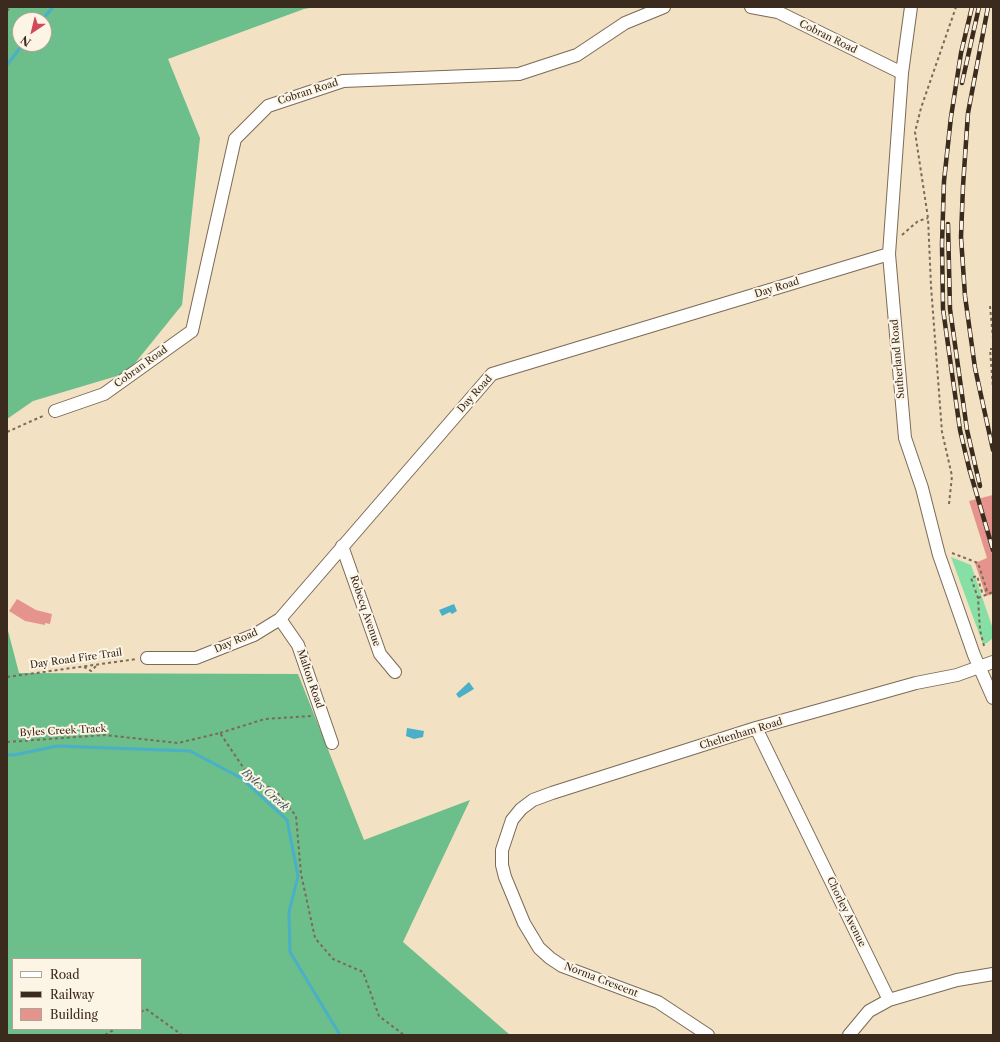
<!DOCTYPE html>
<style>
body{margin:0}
#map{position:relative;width:1000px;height:1042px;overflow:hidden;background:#f2e1c2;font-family:"Libre Caslon Text",serif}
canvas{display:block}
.frame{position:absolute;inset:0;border:8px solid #3b2a1e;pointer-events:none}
.legend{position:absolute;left:12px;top:958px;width:130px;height:72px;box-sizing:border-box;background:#fcf5e5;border:1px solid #afa495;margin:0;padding:5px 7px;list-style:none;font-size:12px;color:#3b2a1e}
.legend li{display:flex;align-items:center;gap:8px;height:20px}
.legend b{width:20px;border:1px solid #afa495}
.north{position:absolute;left:12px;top:12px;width:40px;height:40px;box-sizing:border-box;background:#fcf5e5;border:1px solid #afa495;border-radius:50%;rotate:215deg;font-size:11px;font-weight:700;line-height:16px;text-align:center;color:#3b2a1e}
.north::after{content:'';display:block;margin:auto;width:14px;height:18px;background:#d1495b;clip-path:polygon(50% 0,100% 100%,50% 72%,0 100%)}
</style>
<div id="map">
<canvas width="1000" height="1042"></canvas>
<div class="frame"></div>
<ul class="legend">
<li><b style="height:5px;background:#fff"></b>Road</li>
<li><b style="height:5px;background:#3b2a1e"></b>Railway</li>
<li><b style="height:11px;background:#e5948d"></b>Building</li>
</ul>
<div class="north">N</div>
</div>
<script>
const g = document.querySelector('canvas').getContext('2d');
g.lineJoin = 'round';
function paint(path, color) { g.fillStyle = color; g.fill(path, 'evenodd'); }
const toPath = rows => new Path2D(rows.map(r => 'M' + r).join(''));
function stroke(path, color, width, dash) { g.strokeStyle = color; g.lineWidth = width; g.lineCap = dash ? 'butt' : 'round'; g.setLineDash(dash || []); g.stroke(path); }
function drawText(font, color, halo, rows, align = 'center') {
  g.font = font + ' "Libre Caslon Text",serif'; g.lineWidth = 4; g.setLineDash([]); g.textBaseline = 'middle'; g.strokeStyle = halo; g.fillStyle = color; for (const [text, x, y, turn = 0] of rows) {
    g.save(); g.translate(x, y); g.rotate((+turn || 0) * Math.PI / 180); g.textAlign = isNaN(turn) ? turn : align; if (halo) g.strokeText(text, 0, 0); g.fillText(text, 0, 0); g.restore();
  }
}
paint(toPath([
 [951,557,971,565,993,629,993,638,987,643,983,644]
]), '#86dfa5');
paint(toPath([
 [7,7,315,7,304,9,168,59,200,138,182,305,127,373,33,401,7,419],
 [20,20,44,20,44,44,20,44],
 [7,627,19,673,298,674,364,840,470,800,403,942,510,1035,7,1035],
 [13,959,141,959,141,1029,13,1029]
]), '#6cbe8a');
paint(toPath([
 [454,604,457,611,452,614,450,612,442,616,439,610],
 [469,682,474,689,459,698,456,694],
 [407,728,424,731,423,737,414,739,406,736]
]), '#49b0c8');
stroke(toPath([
 [42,20,53,7],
 [7,65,23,44],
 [7,755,14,755,57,746,190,751,241,778,287,820,298,876,289,912,290,952,340,1035]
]), '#49b0c8', 3);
paint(toPath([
 [993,495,993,594,986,596,975,563,987,558,969,501],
 [17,599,36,610,52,614,50,624,45,623,45,625,25,621,9,611]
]), '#e5948d');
const minor = toPath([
 [751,7,778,12,902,73],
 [911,7,902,73,889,254,905,438,922,488,939,555,974,655,993,698],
 [55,411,104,394,192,331,235,139,268,106,343,81,519,74,577,55,625,23,664,7],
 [342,546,380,654,395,672],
 [280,619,298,645,332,743],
 [147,658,196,658,254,635,280,619,492,374,889,254],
 [756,728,889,1000,957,980,993,974],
 [708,1035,658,1002,562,966,550,958,539,948,524,923,505,877,502,865,502,850,512,820,521,809,533,800,552,793,756,728,916,683,957,675,993,662],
 [849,1035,869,1011,889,1000]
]);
stroke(minor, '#7b6a57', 14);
stroke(toPath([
 [7,11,11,7],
 [902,235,918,221,928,218],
 [990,306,993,338],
 [993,349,990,349,993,388],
 [7,432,45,415],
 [949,504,952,476,942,432,931,286,928,218,915,132,921,108,956,7],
 [952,553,978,563,988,594],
 [978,598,993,592],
 [984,646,980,630,978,598,971,578,977,576,982,592,987,590],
 [84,667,91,671,96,666],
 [7,677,137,659],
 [220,733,265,719,311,716],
 [7,742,105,735,178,743,220,733,249,776,276,791,296,816,301,874,315,938,333,959,363,972,379,1016,404,1035],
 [141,1012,146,1009,182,1035],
 [105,1035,115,1029]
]), '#7b6a57', 2, [3, 3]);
stroke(minor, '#fff', 12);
const rail = toPath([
 [972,7,961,53,951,117,944,181,942,244,943,309,960,430,969,468,993,550],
 [988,7,968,113,963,186,961,237,965,296,975,368,993,450],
 [962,83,979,7],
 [948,224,950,309,967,430,980,486]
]);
stroke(rail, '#3b2a1e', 4.5);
stroke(rail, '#fcf5e5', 3, [9]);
drawText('10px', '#3b2a1e', '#fcf5e5', [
 ["Cobran Road",828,37,26],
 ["Cobran Road",308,92,-18],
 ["Day Road",777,288,-17],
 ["Sutherland Road",898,359,-95],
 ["Cobran Road",141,367,-36],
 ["Day Road",475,394,-48],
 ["Robecq Avenue",365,611,71],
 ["Day Road",236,641,-23],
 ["Day Road Fire Trail",76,659,-8],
 ["Malton Road",310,679,71],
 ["Byles Creek Track",63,731,-3],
 ["Cheltenham Road",741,734,-17],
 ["Chorley Avenue",846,912,64],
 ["Norma Crescent",601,980,21]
]);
drawText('italic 11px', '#40595a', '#fcf5e5', [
 ["Byles Creek",265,790,41]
]);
</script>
